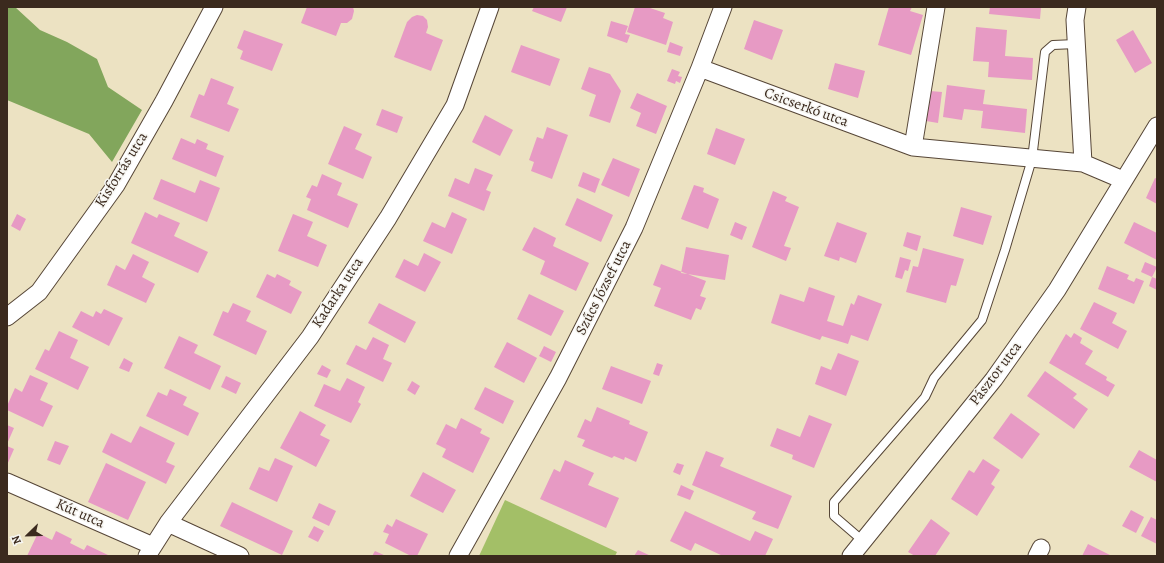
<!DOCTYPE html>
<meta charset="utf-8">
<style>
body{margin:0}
#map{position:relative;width:1164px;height:563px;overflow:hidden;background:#ece2c2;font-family:Alegreya,serif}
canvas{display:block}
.frame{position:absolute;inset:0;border:8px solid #3b2a1e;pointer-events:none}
.north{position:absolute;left:8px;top:515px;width:40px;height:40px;-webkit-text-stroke:3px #f6f6f2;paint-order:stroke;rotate:247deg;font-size:11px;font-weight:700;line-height:16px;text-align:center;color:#3b2a1e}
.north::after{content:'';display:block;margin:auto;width:14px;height:18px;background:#3b2a1e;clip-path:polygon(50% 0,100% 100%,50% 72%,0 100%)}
</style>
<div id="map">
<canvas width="1164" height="563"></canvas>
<div class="frame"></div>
<div class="north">N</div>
</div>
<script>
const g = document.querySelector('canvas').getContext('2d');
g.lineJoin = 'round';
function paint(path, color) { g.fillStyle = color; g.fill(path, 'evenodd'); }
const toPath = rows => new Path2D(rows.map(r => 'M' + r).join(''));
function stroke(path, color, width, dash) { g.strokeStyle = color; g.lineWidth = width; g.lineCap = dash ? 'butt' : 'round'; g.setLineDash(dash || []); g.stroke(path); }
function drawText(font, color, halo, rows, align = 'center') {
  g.font = font + ' Alegreya,serif'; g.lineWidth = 3; g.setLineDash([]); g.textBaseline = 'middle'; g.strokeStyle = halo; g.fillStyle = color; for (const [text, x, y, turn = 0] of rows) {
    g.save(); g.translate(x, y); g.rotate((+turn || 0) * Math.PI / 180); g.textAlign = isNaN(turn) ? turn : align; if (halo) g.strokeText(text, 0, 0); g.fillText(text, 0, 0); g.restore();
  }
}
paint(toPath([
 [505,500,617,552,615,556,479,556]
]), '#a3bf67');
paint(toPath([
 [7,7,15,7,40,30,67,42,97,59,108,87,142,110,112,162,89,134,7,100]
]), '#82a65c');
paint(toPath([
 [307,7,353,7,354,11,352,19,347,23,341,23,336,36,301,23],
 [534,7,567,7,561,22,532,11],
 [635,7,647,7,665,13,663,18,673,22,666,45,627,32],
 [889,7,899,8,900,7,912,7,910,11,923,15,911,55,878,45],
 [990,7,1041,7,1040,19,989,14],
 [417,15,423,16,427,20,428,27,426,33,443,40,431,71,394,57,407,22,412,17],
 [754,20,783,30,772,60,744,49],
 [611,21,628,26,625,34,630,35,627,43,607,36],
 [976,27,1007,30,1005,56,1033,58,1032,80,988,77,989,62,973,61],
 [244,30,283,44,272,71,240,59,243,51,237,48],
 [1133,30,1152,63,1135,73,1116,40],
 [670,42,683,47,680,56,667,52],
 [521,45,560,59,550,86,511,72],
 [835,63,865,71,858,98,828,89],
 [589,67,610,74,621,91,610,123,589,116,596,95,581,89],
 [672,69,680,72,678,76,682,77,680,83,676,81,675,84,667,81],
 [211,78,234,87,227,104,239,109,229,132,190,117,199,94,204,96],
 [947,85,985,90,983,104,1027,109,1025,133,981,128,983,111,964,109,962,120,943,117],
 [930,91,942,92,938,123,926,121],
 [637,93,667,106,656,134,636,126,641,113,630,108],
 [382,109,403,117,397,133,376,125],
 [485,115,513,130,500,156,472,142],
 [344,126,362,134,355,149,372,157,363,179,328,164],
 [547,127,568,135,552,179,531,171,534,162,529,160,537,137,543,139],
 [716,128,745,139,735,165,707,154],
 [181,138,195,144,197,139,208,144,206,149,224,156,216,177,172,159],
 [613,158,640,169,629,197,601,185],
 [475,168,493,175,486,190,491,192,484,211,448,196,455,178,469,184],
 [583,172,600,179,595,193,578,186],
 [322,174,342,183,337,195,358,204,348,228,307,210,311,199,306,197,312,185,317,187],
 [1155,178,1157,179,1157,204,1146,198],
 [161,179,195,193,200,180,220,188,207,222,153,199],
 [694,185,704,188,703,192,719,199,708,229,681,219],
 [773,191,787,197,785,201,799,207,784,246,791,248,786,261,752,247],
 [577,198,613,215,601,242,565,225],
 [961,207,992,216,983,245,953,236],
 [145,212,157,218,159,214,180,223,174,236,208,252,198,273,131,243],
 [452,212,467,219,452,254,423,241,432,222,445,228],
 [17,214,26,219,20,231,11,226],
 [293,214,313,222,307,236,327,245,318,267,278,251],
 [735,222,747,227,742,240,730,235],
 [837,222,867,233,856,263,840,257,839,261,824,256],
 [1134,222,1157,233,1157,260,1124,243],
 [534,227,556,238,553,246,589,263,576,291,540,274,545,261,522,250],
 [907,232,921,236,917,251,903,246],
 [686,247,729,255,725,280,681,273],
 [923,248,964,259,956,286,951,285,946,303,906,292,913,266,918,267],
 [424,253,441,262,425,292,395,277,404,259,418,266],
 [133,254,149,262,142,277,155,284,146,303,107,285,116,265,125,270],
 [900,257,911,260,908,271,905,270,902,279,895,277],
 [1145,262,1157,267,1152,277,1141,272],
 [661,264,706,281,700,296,706,298,701,310,696,308,691,320,654,306,661,288,653,285],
 [1107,266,1129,275,1127,279,1134,282,1136,278,1144,281,1134,304,1098,289],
 [267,274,275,278,277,274,291,281,289,285,302,292,291,314,256,297],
 [1152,277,1157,279,1157,290,1149,286],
 [809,287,835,296,827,321,843,326,851,303,854,305,858,295,882,304,868,341,851,335,848,344,822,336,820,340,771,323,780,294,804,302],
 [529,294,564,311,551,336,517,319],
 [1094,302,1117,313,1112,323,1127,331,1118,349,1080,329],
 [233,303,251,311,246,321,267,331,256,355,213,335,223,311,228,313],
 [379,303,416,322,405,343,368,323],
 [104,309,123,318,109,346,72,327,81,311,93,317,96,311,101,314],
 [59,331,78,340,70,358,89,367,78,390,35,369,45,349,49,351],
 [1074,333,1082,338,1080,343,1093,351,1085,364,1107,377,1106,380,1115,385,1108,397,1049,363,1066,334,1071,338],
 [179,336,198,345,194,353,221,366,210,390,164,368],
 [373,337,389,345,383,359,392,363,383,382,346,364,356,345,366,350],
 [507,342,537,358,524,383,494,367],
 [544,346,556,352,551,362,539,356],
 [838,353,859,361,846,396,815,384,821,366,831,370],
 [124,358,133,363,129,372,119,368],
 [657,363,663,365,659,376,653,374],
 [322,365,331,370,327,378,317,374],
 [611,366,651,381,642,404,602,389],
 [1045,371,1077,394,1073,398,1088,409,1074,429,1027,396],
 [30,375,48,383,40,400,53,406,43,427,7,410,7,406,15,388,22,392],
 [226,376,241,383,236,394,221,387],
 [347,378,365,387,358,402,361,404,351,423,314,406,324,384,340,391],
 [412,381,420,386,415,395,407,390],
 [485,387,514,401,503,424,474,409],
 [170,389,187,397,183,405,199,413,188,436,146,416,158,392,167,396],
 [597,407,630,421,629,424,648,432,636,462,625,457,624,460,614,456,612,458,582,446,585,440,577,437,585,419,591,422],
 [300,411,326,425,320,435,330,440,316,467,280,448],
 [1011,413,1040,434,1022,459,993,438],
 [809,415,832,424,814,468,792,459,793,455,770,446,777,428,800,437],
 [461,418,482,429,480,433,490,438,473,473,442,457,446,449,436,444,446,424,456,429],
 [7,425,14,428,7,444],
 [140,426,175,443,166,462,175,466,166,484,102,452,111,433,131,443],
 [55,441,69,446,60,465,47,460],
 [7,446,14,449,7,465],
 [1139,450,1157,460,1157,482,1129,467],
 [706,451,724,458,720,466,792,496,778,529,752,519,756,512,692,485],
 [275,458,293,466,277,502,249,489,259,467,269,471],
 [983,459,1000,470,991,484,995,487,977,516,951,499,969,470,974,473],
 [565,460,594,473,588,485,619,498,606,528,540,499,554,469,560,472],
 [106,463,146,482,128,520,88,502],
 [677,463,684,465,680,475,673,472],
 [423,472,456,490,443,513,410,496],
 [681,485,694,491,690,500,677,495],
 [232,502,293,531,282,555,220,526],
 [319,503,336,511,329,526,312,518],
 [1131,510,1144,517,1136,533,1122,526],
 [685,511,750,541,755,531,773,539,765,556,723,556,695,543,691,551,670,541],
 [1151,517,1157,520,1157,544,1141,536],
 [396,519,428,534,417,556,411,556,385,543,389,534,383,532,387,524,392,527],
 [931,519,950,533,935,556,915,556,908,552],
 [314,526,324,531,318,542,308,537],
 [56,531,72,539,70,543,84,550,87,545,108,555,107,556,27,556,38,533,52,540],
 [1088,544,1112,556,1082,556],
 [638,550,651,556,634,556],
 [375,551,386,556,372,556]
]), '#e79ac4');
const lane = toPath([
 [863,541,834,516,834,502,925,397,934,378,982,320,1005,250,1032,159,1045,52,1053,45,1076,44]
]);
const street = toPath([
 [1077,7,1075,20,1083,163],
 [700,68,913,147,1083,163,1123,180],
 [913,147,936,7],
 [7,317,39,292,116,185,164,101,214,7],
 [7,482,153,546],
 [168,523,240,556],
 [147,556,168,523,310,337,388,218,455,105,490,7],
 [458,556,558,378,634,228,700,68,723,7],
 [851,556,994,379,1057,290,1157,126],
 [1037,556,1041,548]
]);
stroke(lane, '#564637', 10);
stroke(street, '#564637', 19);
stroke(lane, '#fff', 8);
stroke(street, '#fff', 17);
drawText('15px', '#3b2a1e', '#f6f6f2', [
 ["Csicserkó utca",806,108,20],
 ["Kisforrás utca",122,170,-58],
 ["Szűcs József utca",604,288,-63],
 ["Kadarka utca",338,293,-57],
 ["Pásztor utca",996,374,-53],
 ["Kút utca",80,514,24]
]);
</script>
